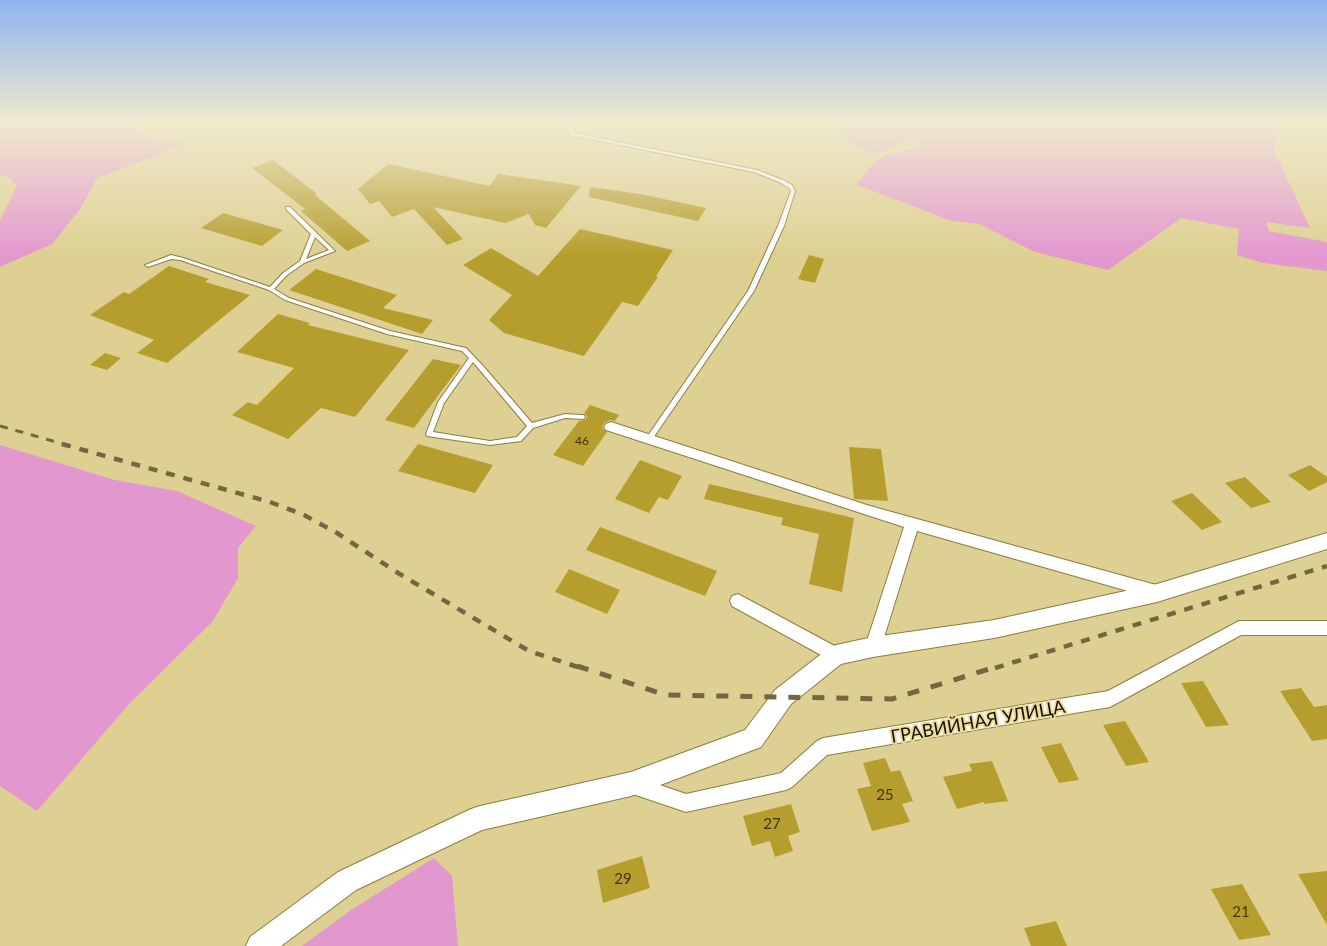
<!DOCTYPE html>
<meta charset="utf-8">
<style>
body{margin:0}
canvas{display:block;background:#ded092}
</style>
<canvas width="1327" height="946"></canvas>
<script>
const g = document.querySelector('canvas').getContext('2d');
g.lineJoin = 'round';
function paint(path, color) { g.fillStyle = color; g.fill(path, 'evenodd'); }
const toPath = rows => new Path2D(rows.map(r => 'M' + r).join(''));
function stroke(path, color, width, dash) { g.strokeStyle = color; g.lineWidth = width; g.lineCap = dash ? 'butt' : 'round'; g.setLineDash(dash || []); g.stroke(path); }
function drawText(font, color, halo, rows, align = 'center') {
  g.font = font + ' Lato,sans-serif'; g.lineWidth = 4; g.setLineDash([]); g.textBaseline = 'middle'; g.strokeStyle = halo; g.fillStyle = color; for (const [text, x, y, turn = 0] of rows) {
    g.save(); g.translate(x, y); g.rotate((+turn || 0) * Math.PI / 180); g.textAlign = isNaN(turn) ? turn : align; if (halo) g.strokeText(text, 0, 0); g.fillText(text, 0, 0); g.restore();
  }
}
paint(toPath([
 [0,124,129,124,153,139,188,143,97,178,80,209,52,244,0,267,0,221,17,185,6,176,0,176],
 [846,124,1279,124,1274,150,1310,228,1266,222,1269,231,1327,242,1327,271,1263,263,1237,255,1239,229,1181,218,1108,270,1035,252,979,224,952,221,857,185,870,167,885,155,925,147,913,138,877,154,857,147,835,132],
 [0,445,115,480,177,491,256,526,238,548,238,578,213,621,129,704,37,811,0,786],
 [434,858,452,876,458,946,302,946,351,910]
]), '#e397cf');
paint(toPath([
 [273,160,317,194,315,195,370,241,347,251,301,211,305,209,252,168],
 [388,164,490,186,498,174,581,186,546,228,535,225,529,214,505,223,433,207,463,239,447,245,414,209,392,217,379,201,370,204,358,189],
 [590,187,640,194,706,208,698,221,589,197],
 [223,213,283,230,262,246,201,228],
 [580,229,673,250,656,276,658,277,638,306,622,302,584,356,504,333,489,320,512,295,463,265,491,248,538,276],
 [809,255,824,259,815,283,798,279],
 [169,266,209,279,205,282,250,295,167,363,137,353,154,340,90,315,124,292,129,294],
 [316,269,397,295,383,308,433,320,422,334,289,290],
 [278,314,310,323,308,325,409,350,355,417,321,408,288,439,232,415,248,402,257,405,294,368,237,352],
 [105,353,121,358,107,370,90,365],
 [433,359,461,365,414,428,385,420],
 [590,405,619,415,615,421,610,420,604,423,602,428,607,432,583,466,553,455,579,421,586,420,587,416,584,413],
 [418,444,493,465,475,493,398,471],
 [849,447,881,449,888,501,854,499],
 [640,460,682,476,668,500,659,497,649,513,615,499],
 [1310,465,1327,477,1327,482,1309,491,1288,475],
 [1245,477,1271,502,1251,508,1225,483],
 [709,484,854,518,842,592,809,584,819,534,781,525,783,518,704,499],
 [1192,493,1222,522,1202,530,1171,501],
 [600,527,717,571,705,596,586,550],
 [569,569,620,590,607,614,555,592],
 [1203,681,1229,725,1206,727,1181,683],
 [1301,688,1314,707,1327,705,1327,739,1312,741,1280,691],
 [1125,721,1149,762,1126,766,1103,725],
 [1061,743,1079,780,1059,783,1041,747],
 [885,758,891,772,900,770,913,801,902,804,910,822,872,831,857,789,871,786,863,763],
 [992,761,1008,801,984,804,984,802,957,809,943,777,972,771,969,764],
 [791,804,800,832,788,836,793,851,775,857,770,841,752,846,743,816],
 [642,856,650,888,603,903,597,870],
 [1327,871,1327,925,1298,874],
 [1242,884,1271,935,1239,940,1211,889],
 [1056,921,1067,946,1031,946,1024,928]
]), '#b69e2e');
const service = toPath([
 [569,124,573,124,574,133,757,170,783,180,792,185,795,191,784,226,754,291,651,441,647,441,646,439,647,437,748,291,778,226,791,191,788,187,779,182,754,172,570,135,569,124],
 [286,207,290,207,335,251,304,263,287,275,274,289,289,298,390,331,466,348,484,367,532,423,565,414,582,415,584,415,585,417,584,419,565,418,533,428,521,441,490,445,427,436,426,434,438,402,469,358,462,351,387,334,285,300,269,290,180,260,171,259,148,267,145,265,171,255,183,258,270,287,283,273,300,261,311,234,286,209,286,207],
 [315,237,329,250,306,259,315,237],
 [473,362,527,426,517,437,490,441,433,432,444,403,473,362]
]);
const minor = toPath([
 [611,422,870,506,1156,585,1161,587,1164,592,1161,597,1156,599,917,531,881,647,879,652,873,655,867,652,865,647,904,527,606,430,604,427,606,424,611,422],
 [738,594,842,650,844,655,842,660,836,663,830,660,732,606,730,601,732,596,738,594],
 [1239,621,1327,621,1327,635,1241,635,1110,707,827,755,792,787,786,790,686,812,624,791,622,784,624,777,631,775,686,794,781,773,817,741,823,738,1108,691,1239,621]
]);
const tertiary = toPath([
 [1327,533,1327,549,1157,602,994,638,873,657,841,664,791,704,761,747,631,796,482,830,356,890,281,946,246,946,250,937,338,872,471,809,480,806,631,772,745,730,775,690,829,648,836,645,873,637,994,620,1157,584,1327,533]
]);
stroke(service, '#8a7d41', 2);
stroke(minor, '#8a7d41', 2);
stroke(tertiary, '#8a7d41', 2);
paint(service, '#fff');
paint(minor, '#fff');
paint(tertiary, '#fff');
stroke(toPath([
 [0,426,67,445]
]), '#716842', 3, [8, 8]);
stroke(toPath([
 [62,444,270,502,304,515,337,533,398,573,529,651,581,668],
 [995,668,1327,566]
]), '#716842', 4.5, [9, 9]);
stroke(toPath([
 [577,666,666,695,892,699,999,666]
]), '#716842', 5, [12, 12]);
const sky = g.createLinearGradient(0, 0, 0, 256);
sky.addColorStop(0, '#8eb4f0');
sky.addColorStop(0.48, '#f0eace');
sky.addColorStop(1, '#f0eace00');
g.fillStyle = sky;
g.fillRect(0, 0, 1327, 256);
drawText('12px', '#3f340c', null, [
 ["46",582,441]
]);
drawText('15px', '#3f340c', null, [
 ["25",885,795],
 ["27",772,824],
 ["29",623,879],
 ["21",1241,912]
]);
drawText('18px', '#171100', '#ecdd9f', [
 ["ГРАВИЙНАЯ УЛИЦА",978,722,-10]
]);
</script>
